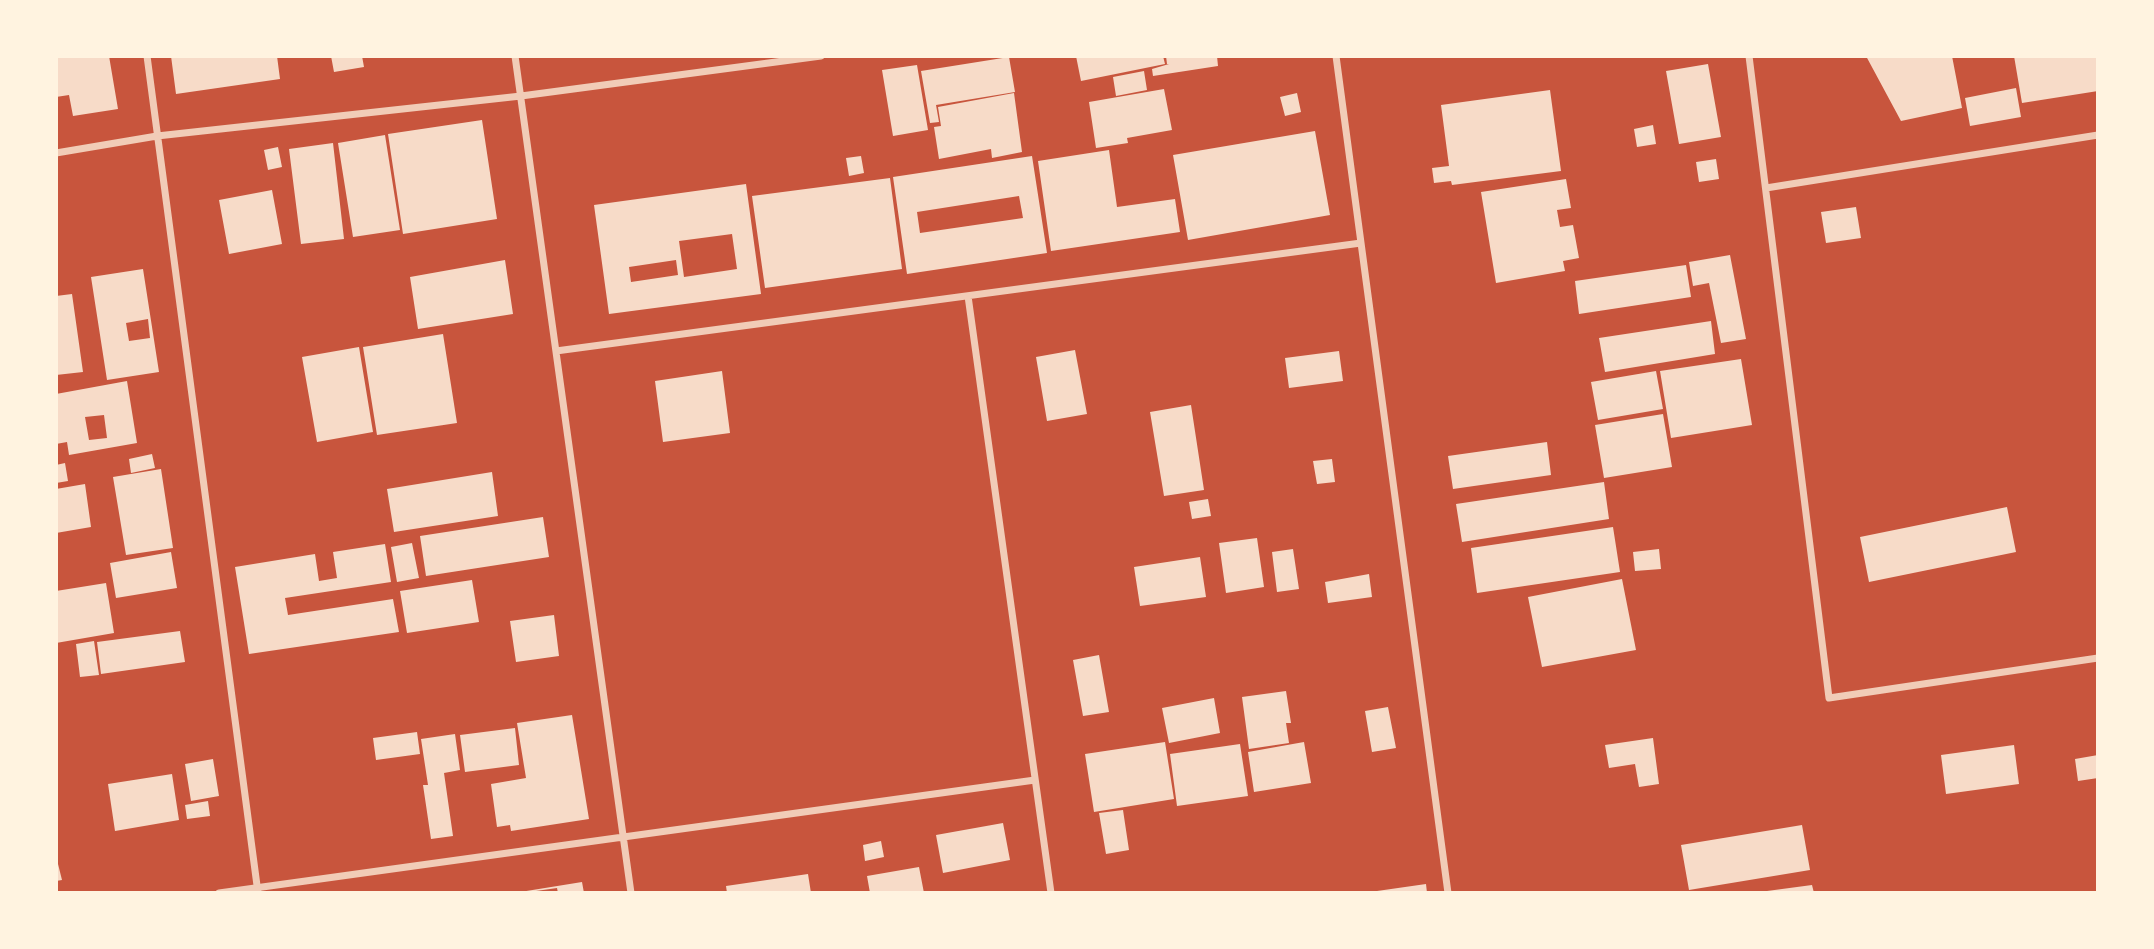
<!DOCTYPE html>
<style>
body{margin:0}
#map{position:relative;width:2154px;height:949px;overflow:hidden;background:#c8553d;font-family:"Nunito Sans",sans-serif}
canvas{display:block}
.frame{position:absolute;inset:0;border:58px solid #fff3e0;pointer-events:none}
</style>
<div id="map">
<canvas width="2154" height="949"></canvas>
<div class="frame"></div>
</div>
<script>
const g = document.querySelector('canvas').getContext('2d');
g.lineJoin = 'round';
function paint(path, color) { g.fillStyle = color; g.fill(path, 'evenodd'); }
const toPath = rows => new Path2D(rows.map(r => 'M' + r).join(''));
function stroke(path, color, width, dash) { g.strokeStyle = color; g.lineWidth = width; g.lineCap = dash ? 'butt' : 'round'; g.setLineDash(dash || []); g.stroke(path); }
paint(toPath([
 [56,56,109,56,118,109,73,116,69,95,56,97],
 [171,56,277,56,280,79,176,94],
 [331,56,362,56,364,67,334,72],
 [1076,56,1163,56,1165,64,1081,81],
 [1166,56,1217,56,1218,66,1153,76,1152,69,1169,64,1167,64],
 [1866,56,1952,56,1962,108,1901,121],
 [2014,56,2096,56,2098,91,2022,103],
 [1009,57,1015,92,936,105,939,122,930,123,921,71],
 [1708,64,1721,137,1679,144,1666,71],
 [917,65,928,130,893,136,882,70],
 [1144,71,1147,90,1116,96,1113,77],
 [2016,88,2021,117,1970,126,1965,98],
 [1164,89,1172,130,1127,138,1128,143,1096,148,1089,102],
 [1550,90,1561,171,1452,185,1451,181,1434,183,1432,168,1449,166,1441,105],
 [1014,93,1022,152,992,158,991,149,939,159,934,127,941,126,938,107],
 [1297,93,1301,112,1285,116,1280,97],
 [482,120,497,219,403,234,388,134],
 [1653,125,1656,144,1637,147,1634,129],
 [1315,131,1330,215,1188,240,1173,155],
 [385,135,400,230,353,237,338,143],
 [333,143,344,239,301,244,289,149],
 [278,147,282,167,268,170,264,150],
 [1109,150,1117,207,1175,199,1180,232,1051,251,1038,161],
 [861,156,864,173,849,176,846,158],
 [1032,156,1047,253,907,274,893,177],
 [1019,196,1023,218,920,233,917,212],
 [1716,159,1719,179,1699,182,1696,162],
 [890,178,902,269,765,288,752,196],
 [1566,179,1571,208,1557,210,1560,227,1573,225,1579,258,1563,261,1565,271,1496,283,1481,192],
 [746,184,761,294,609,314,594,205],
 [732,234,737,269,684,277,679,241],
 [676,260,678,275,631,282,629,267],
 [272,190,282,244,229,254,219,200],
 [1856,207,1861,238,1826,243,1821,212],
 [1730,255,1746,339,1721,343,1709,283,1693,286,1689,262],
 [505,260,513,314,418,329,410,277],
 [1686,265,1691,297,1579,314,1575,281],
 [143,269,159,372,107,380,91,277],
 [148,319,150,338,129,341,126,323],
 [72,294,83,372,56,375,56,296],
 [1711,321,1715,354,1605,372,1599,338],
 [443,334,457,423,377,435,363,347],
 [359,347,373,432,317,442,302,357],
 [1075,350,1087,414,1047,421,1036,357],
 [1339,351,1343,381,1289,388,1285,358],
 [1741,359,1752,425,1671,438,1660,371],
 [722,371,730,433,663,442,655,381],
 [1656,371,1663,409,1598,420,1591,382],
 [127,381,137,443,69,455,67,442,56,444,56,394],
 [104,415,107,438,89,440,85,417],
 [1191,405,1204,490,1164,496,1150,412],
 [1663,414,1672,467,1604,478,1595,425],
 [1547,442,1551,475,1453,489,1448,456],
 [152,454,155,468,131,473,129,459],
 [1332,459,1335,482,1317,484,1313,461],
 [65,463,68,481,56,483,56,465],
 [161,469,173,548,126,555,113,477],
 [492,472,498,516,394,532,387,489],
 [1604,482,1609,519,1462,542,1456,504],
 [85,484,91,527,56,533,56,489],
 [1208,499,1211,516,1192,519,1189,502],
 [2007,507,2016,552,1869,582,1860,537],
 [543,517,549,557,426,576,420,536],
 [1613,527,1620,572,1477,593,1471,548],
 [1257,538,1264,587,1226,593,1219,543],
 [412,543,419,578,397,582,391,547],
 [385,544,391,582,285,598,288,615,393,599,399,632,249,654,235,567,315,554,319,581,337,578,333,552],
 [1293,549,1299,589,1277,592,1272,552],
 [1659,549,1661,569,1635,571,1633,552],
 [171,552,177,588,116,598,110,563],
 [1200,557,1206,597,1140,606,1134,567],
 [1369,574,1372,597,1328,603,1325,582],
 [1622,579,1636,650,1542,667,1528,597],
 [472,580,479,622,407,633,400,591],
 [106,583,114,633,56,643,56,591],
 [554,615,559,656,516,662,510,621],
 [180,631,185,662,101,674,97,642],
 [94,641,99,675,80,677,76,644],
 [1099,655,1109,712,1083,716,1073,660],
 [1286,691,1291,723,1286,723,1289,743,1249,749,1242,697],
 [1214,698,1220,733,1169,743,1162,708],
 [1388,707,1396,748,1372,752,1365,711],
 [572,715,589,819,511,831,510,825,497,827,491,784,526,778,517,723],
 [515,728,519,765,465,772,460,735],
 [417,732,420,754,376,760,373,738],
 [455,734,460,770,444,773,453,836,431,839,423,785,428,785,421,739],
 [1653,738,1659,784,1639,787,1635,764,1609,768,1605,745],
 [1165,742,1174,799,1094,812,1085,754],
 [1304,742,1311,783,1254,792,1248,752],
 [1240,744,1248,796,1177,806,1170,754],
 [2014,745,2019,784,1946,794,1941,755],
 [2098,755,2098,778,2078,781,2075,759],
 [213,759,219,796,191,801,185,764],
 [172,774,179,820,115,831,108,784],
 [208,801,210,816,187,819,185,805],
 [1123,810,1129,850,1106,854,1099,813],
 [1003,823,1010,860,943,873,936,835],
 [1802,825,1810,870,1689,890,1681,845],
 [881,841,884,857,865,861,863,845],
 [56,856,62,880,56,881],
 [919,867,924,893,870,893,867,876],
 [808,874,811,893,727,893,726,886],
 [582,882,584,893,558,893,557,888,536,891,536,893,514,893],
 [1426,884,1427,893,1377,893,1377,891],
 [1812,885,1814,893,1767,893,1767,891]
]), '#f7dbc8');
stroke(toPath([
 [147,56,258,893],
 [515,56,631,893],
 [1336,56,1448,893],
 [1749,56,1829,698,2098,658],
 [56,153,157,136,521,96,821,56],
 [1766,188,2098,135],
 [968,296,1051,893],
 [556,351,1361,243],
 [219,893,1035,780]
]), '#f1ccb7', 7);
</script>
